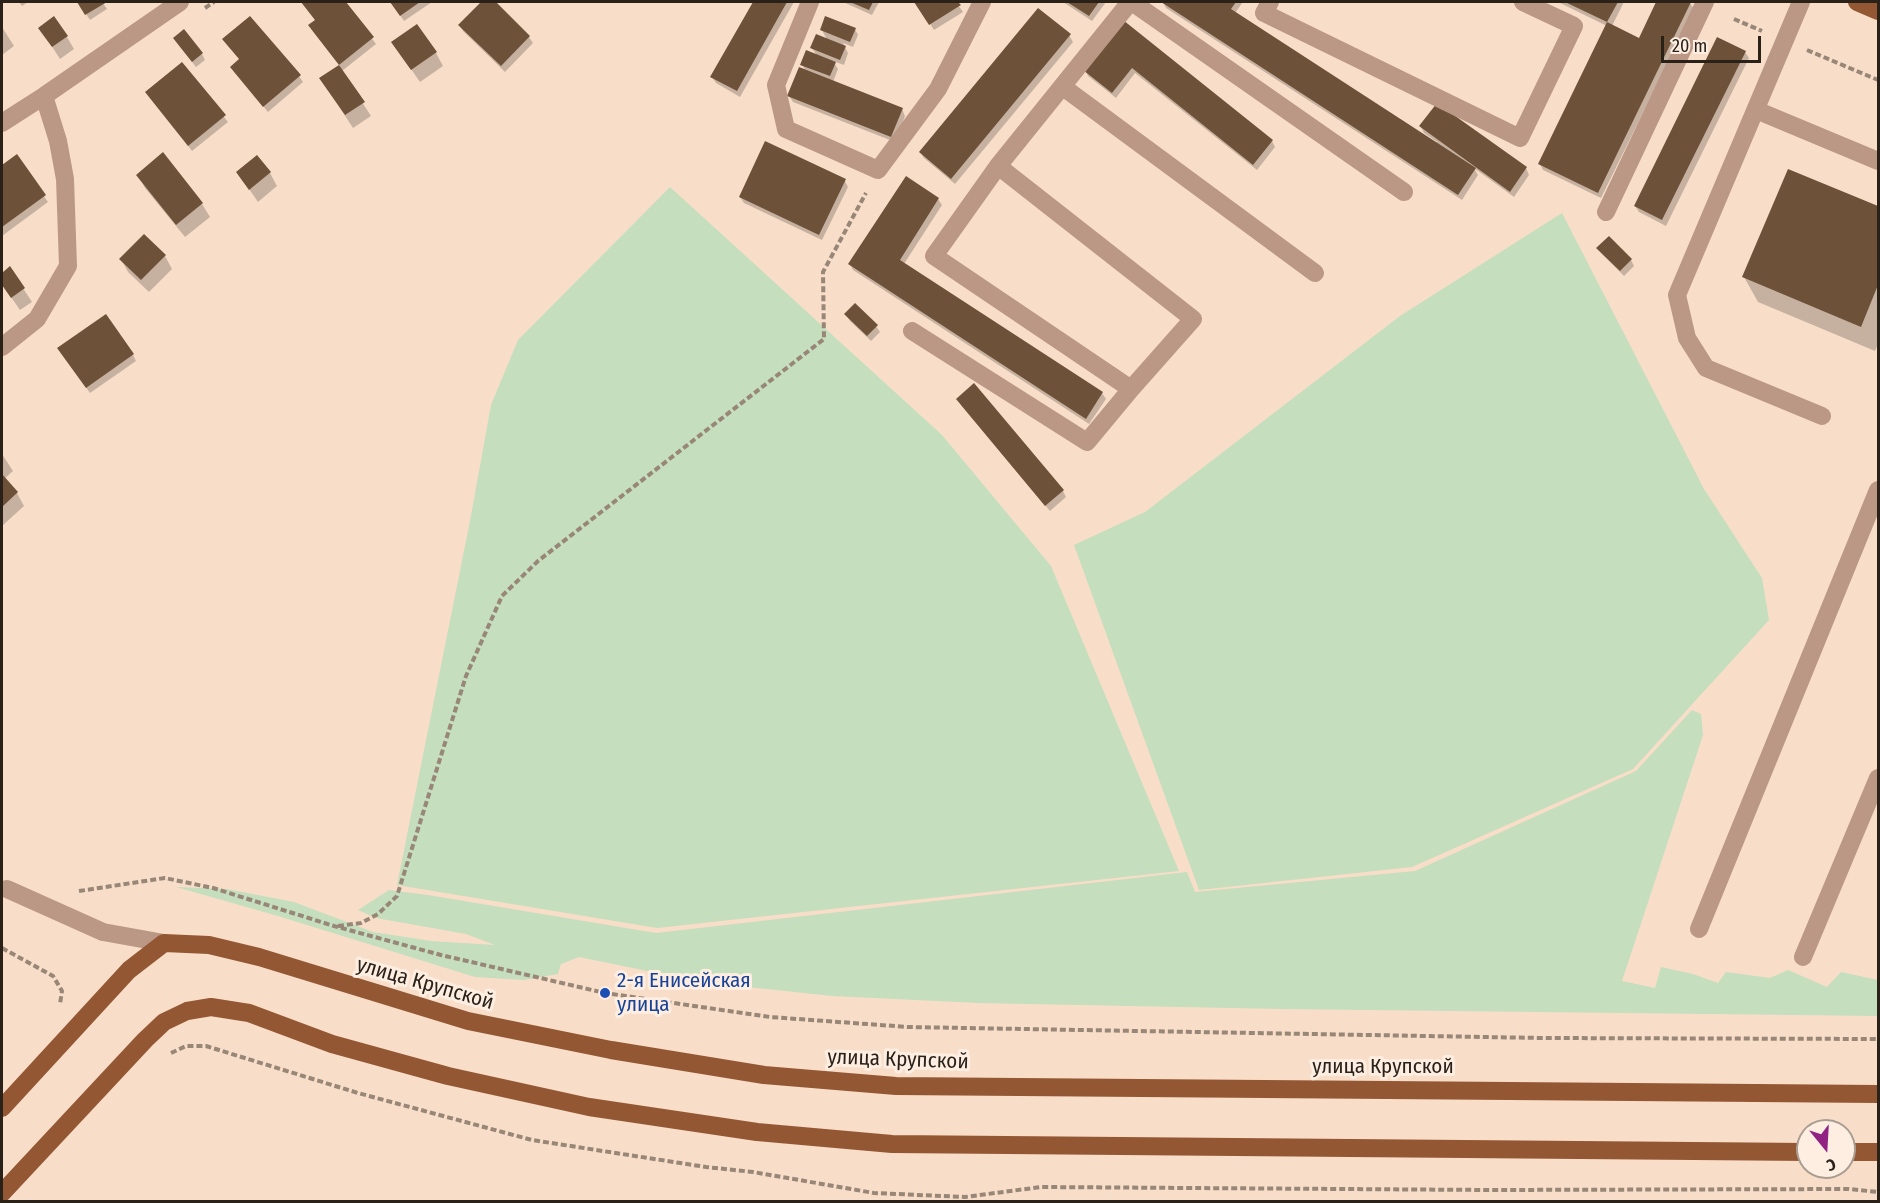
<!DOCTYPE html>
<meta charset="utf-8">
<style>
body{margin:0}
#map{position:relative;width:1880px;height:1203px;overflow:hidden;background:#f8dec9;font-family:"Fira Sans Condensed",sans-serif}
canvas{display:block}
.frame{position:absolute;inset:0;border:3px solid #2a2119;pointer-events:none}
.north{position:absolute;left:1796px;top:1119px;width:60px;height:60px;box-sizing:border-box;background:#fdeee1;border:2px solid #a99c91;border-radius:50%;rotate:162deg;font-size:16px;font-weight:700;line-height:24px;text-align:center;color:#2a2119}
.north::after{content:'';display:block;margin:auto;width:21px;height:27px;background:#912284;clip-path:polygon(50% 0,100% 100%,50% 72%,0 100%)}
.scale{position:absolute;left:1661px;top:36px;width:100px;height:27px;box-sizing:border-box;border:3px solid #2a2119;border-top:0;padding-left:8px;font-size:18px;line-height:21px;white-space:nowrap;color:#2a2119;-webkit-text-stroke:4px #fdeee1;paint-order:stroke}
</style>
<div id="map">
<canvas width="1880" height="1203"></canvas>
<div class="frame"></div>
<div class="north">С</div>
<div class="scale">20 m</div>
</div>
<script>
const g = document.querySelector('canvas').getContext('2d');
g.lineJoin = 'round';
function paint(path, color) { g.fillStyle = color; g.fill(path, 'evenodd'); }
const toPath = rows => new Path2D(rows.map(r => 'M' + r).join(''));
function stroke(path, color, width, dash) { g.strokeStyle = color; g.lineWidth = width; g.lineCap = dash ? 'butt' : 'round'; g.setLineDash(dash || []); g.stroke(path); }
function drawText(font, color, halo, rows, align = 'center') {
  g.font = font + ' "Fira Sans Condensed",sans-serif'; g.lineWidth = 6; g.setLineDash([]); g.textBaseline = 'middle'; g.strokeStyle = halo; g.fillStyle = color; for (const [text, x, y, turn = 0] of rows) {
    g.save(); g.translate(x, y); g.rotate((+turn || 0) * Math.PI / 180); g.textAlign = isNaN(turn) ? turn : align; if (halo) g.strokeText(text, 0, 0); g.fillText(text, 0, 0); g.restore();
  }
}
paint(toPath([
 [670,187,942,435,1051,566,1179,871,657,928,397,885,470,521,491,405,518,340],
 [1562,213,1704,489,1762,578,1769,620,1633,769,1412,867,1199,890,1074,545,1145,512,1400,316],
 [1692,710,1701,714,1703,735,1622,981,1655,988,1661,967,1693,974,1718,983,1726,972,1770,978,1788,970,1827,987,1841,972,1878,980,1878,1016,1282,1009,978,1003,832,996,701,982,579,957,561,964,558,974,524,980,475,977,278,916,176,887,227,889,294,902,373,932,431,941,495,945,466,934,376,918,358,910,389,890,428,895,656,933,1187,872,1195,892,1415,871,1636,771]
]), '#c4debe');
paint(toPath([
 [19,2,28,2,22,6],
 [78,2,102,2,107,9,90,20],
 [301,2,344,2,376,44,342,71,371,116,353,128,321,79,340,66,313,31,316,21],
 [391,2,432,2,404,21],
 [483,2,493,2,529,37,533,43,505,72,463,31,460,25],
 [755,2,794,2,740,97,716,83,712,77],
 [843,2,879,2,872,15],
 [916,2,956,2,963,12,934,30],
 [1063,2,1106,2,1092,21],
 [1163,2,1243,2,1235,13,1435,144,1437,142,1424,133,1421,127,1526,168,1529,175,1514,197,1474,168,1478,175,1462,200,1166,8],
 [1558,2,1624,2,1612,26,1639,40,1658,2,1687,2,1690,3,1694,9,1601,198,1543,170,1540,164,1607,26],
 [1124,22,1272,141,1275,147,1257,170,1135,73,1116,98,1088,76,1085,70],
 [2,27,14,46,2,55],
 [40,28,67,37,74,49,60,59],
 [855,29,858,35,853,47,843,43,848,53,844,65,833,61,838,69,833,82,902,109,905,116,895,142,793,102,789,96,806,72,802,64,817,56,812,48,827,40,822,30],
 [1069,35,1073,42,955,184,924,158,920,152],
 [393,43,436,53,443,66,420,82],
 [178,44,202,54,205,60,196,67],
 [1745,52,1749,58,1666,226,1639,212,1635,206],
 [182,64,228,122,192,151,147,92],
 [231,67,299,76,303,82,268,112],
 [162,154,202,204,210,217,185,237,145,188,138,175],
 [16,156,48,202,2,236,2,167],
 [1789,170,1878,208,1878,344,1875,351,1758,302,1744,277],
 [238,173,270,173,277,186,258,202],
 [906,178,938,199,942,205,904,264,1102,393,1106,399,1089,424,853,270,850,264],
 [845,181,848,187,822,240,744,203,740,197],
 [1598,248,1631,260,1634,266,1624,276,1602,254],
 [165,256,172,269,149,292,128,272,121,259],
 [10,268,32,302,20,310,2,284,2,274],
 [846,315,876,326,880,332,871,341,850,321],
 [63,355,133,355,136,361,90,393],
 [974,385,1063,491,1066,497,1050,511,961,405],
 [2,454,13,471,4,479,17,493,24,506,2,526]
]), '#0003');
paint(toPath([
 [77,2,107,2,85,15],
 [301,2,346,2,374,37,339,65,365,102,345,115,319,78,339,65,308,25,315,20],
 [390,2,420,2,400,16],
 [481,2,496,2,530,36,501,66,458,25],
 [753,2,787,2,737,91,710,77],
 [850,2,873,2,869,10],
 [914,2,958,2,961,5,929,25],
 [1067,2,1099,2,1089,16],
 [1161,2,1236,2,1231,9,1476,168,1458,195],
 [1565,2,1618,2,1607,22],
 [1656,2,1691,2,1598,193,1538,164,1607,22,1639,38],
 [1038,8,1071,34,951,179,919,152],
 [54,16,68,36,52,47,38,28],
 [250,16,301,75,263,107,230,67,239,59,222,39],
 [825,16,856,28,850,42,820,30],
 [1123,20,1273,140,1253,165,1132,68,1112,93,1083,70],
 [417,24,437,52,411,70,391,42],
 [184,29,203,53,192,62,173,38],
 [816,34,846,46,840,60,810,48],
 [1717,37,1746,51,1662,220,1634,206],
 [806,50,836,62,830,76,800,65],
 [182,62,226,115,188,146,145,92],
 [799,67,903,108,891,137,787,96],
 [1437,103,1527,167,1510,192,1419,126],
 [765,141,846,179,819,235,739,197],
 [163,152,203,203,176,225,136,175],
 [17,154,46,195,2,227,2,165],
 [257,155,271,172,249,190,236,172],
 [1788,169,1878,206,1878,285,1861,327,1742,277],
 [906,176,939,198,900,260,1103,392,1086,419,848,264],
 [144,234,166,255,141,280,119,259],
 [1609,236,1632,259,1620,271,1596,248],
 [10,266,25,288,11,298,2,285,2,273],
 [855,303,878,325,867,336,844,314],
 [106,314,134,354,86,388,57,348],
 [974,383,1064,490,1045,506,956,399],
 [2,474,18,492,2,507]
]), '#6d5139');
stroke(toPath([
 [205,8,214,2],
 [1734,19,1762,31],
 [1807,50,1878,80],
 [79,891,165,878,213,888,334,926,441,955,605,993,770,1017,908,1027,1542,1038,1878,1039],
 [338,926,361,923,378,914,397,896,466,676,502,596,538,561,824,339,823,272,866,193],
 [2,948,53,976,62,991,60,1004],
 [171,1053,186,1046,206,1046,358,1093,532,1140,706,1167,753,1172,874,1193,965,1197,1041,1187,1491,1190,1849,1189,1878,1192]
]), '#988677', 4, [6, 3]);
stroke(toPath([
 [810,2,776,85,786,129,878,170,938,89,982,2],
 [1132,2,1404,192],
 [1270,2,1264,13,1520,138,1574,26,1523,2],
 [1801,2,1677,295,1687,338,1706,368,1822,416],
 [1063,87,1315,273],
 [1756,110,1878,161],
 [2,123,44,96,180,2],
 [998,166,1193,319,1131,389,934,256,998,166,1130,2],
 [1606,212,1705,2],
 [912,331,1087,442,1131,389],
 [2,347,37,319,68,266,65,179,58,141,44,96],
 [7,889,103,932,164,943],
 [1699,929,1878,490],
 [1803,957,1878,778]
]), '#bb9885', 18);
stroke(toPath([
 [1857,2,1878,11],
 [2,1108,129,970,164,943,209,945,259,957,468,1021,611,1050,764,1075,896,1086,1878,1094],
 [1844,1152,1878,1152],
 [2,1193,145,1040,164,1022,187,1011,211,1007,249,1013,332,1044,448,1076,589,1107,757,1132,892,1144,1808,1152]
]), '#945734', 18);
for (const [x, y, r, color] of [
 [605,993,6,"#1a4fb4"]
]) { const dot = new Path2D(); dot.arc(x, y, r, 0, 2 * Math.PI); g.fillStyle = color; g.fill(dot); stroke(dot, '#fdeee1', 2); }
drawText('21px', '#164399', '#fdeee1', [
 ["2-я Енисейская",617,981],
 ["улица",617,1005]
], 'left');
drawText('21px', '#2a2119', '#fdeee1', [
 ["улица Крупской",425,984,16],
 ["улица Крупской",898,1060,2],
 ["улица Крупской",1383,1067]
]);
</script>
